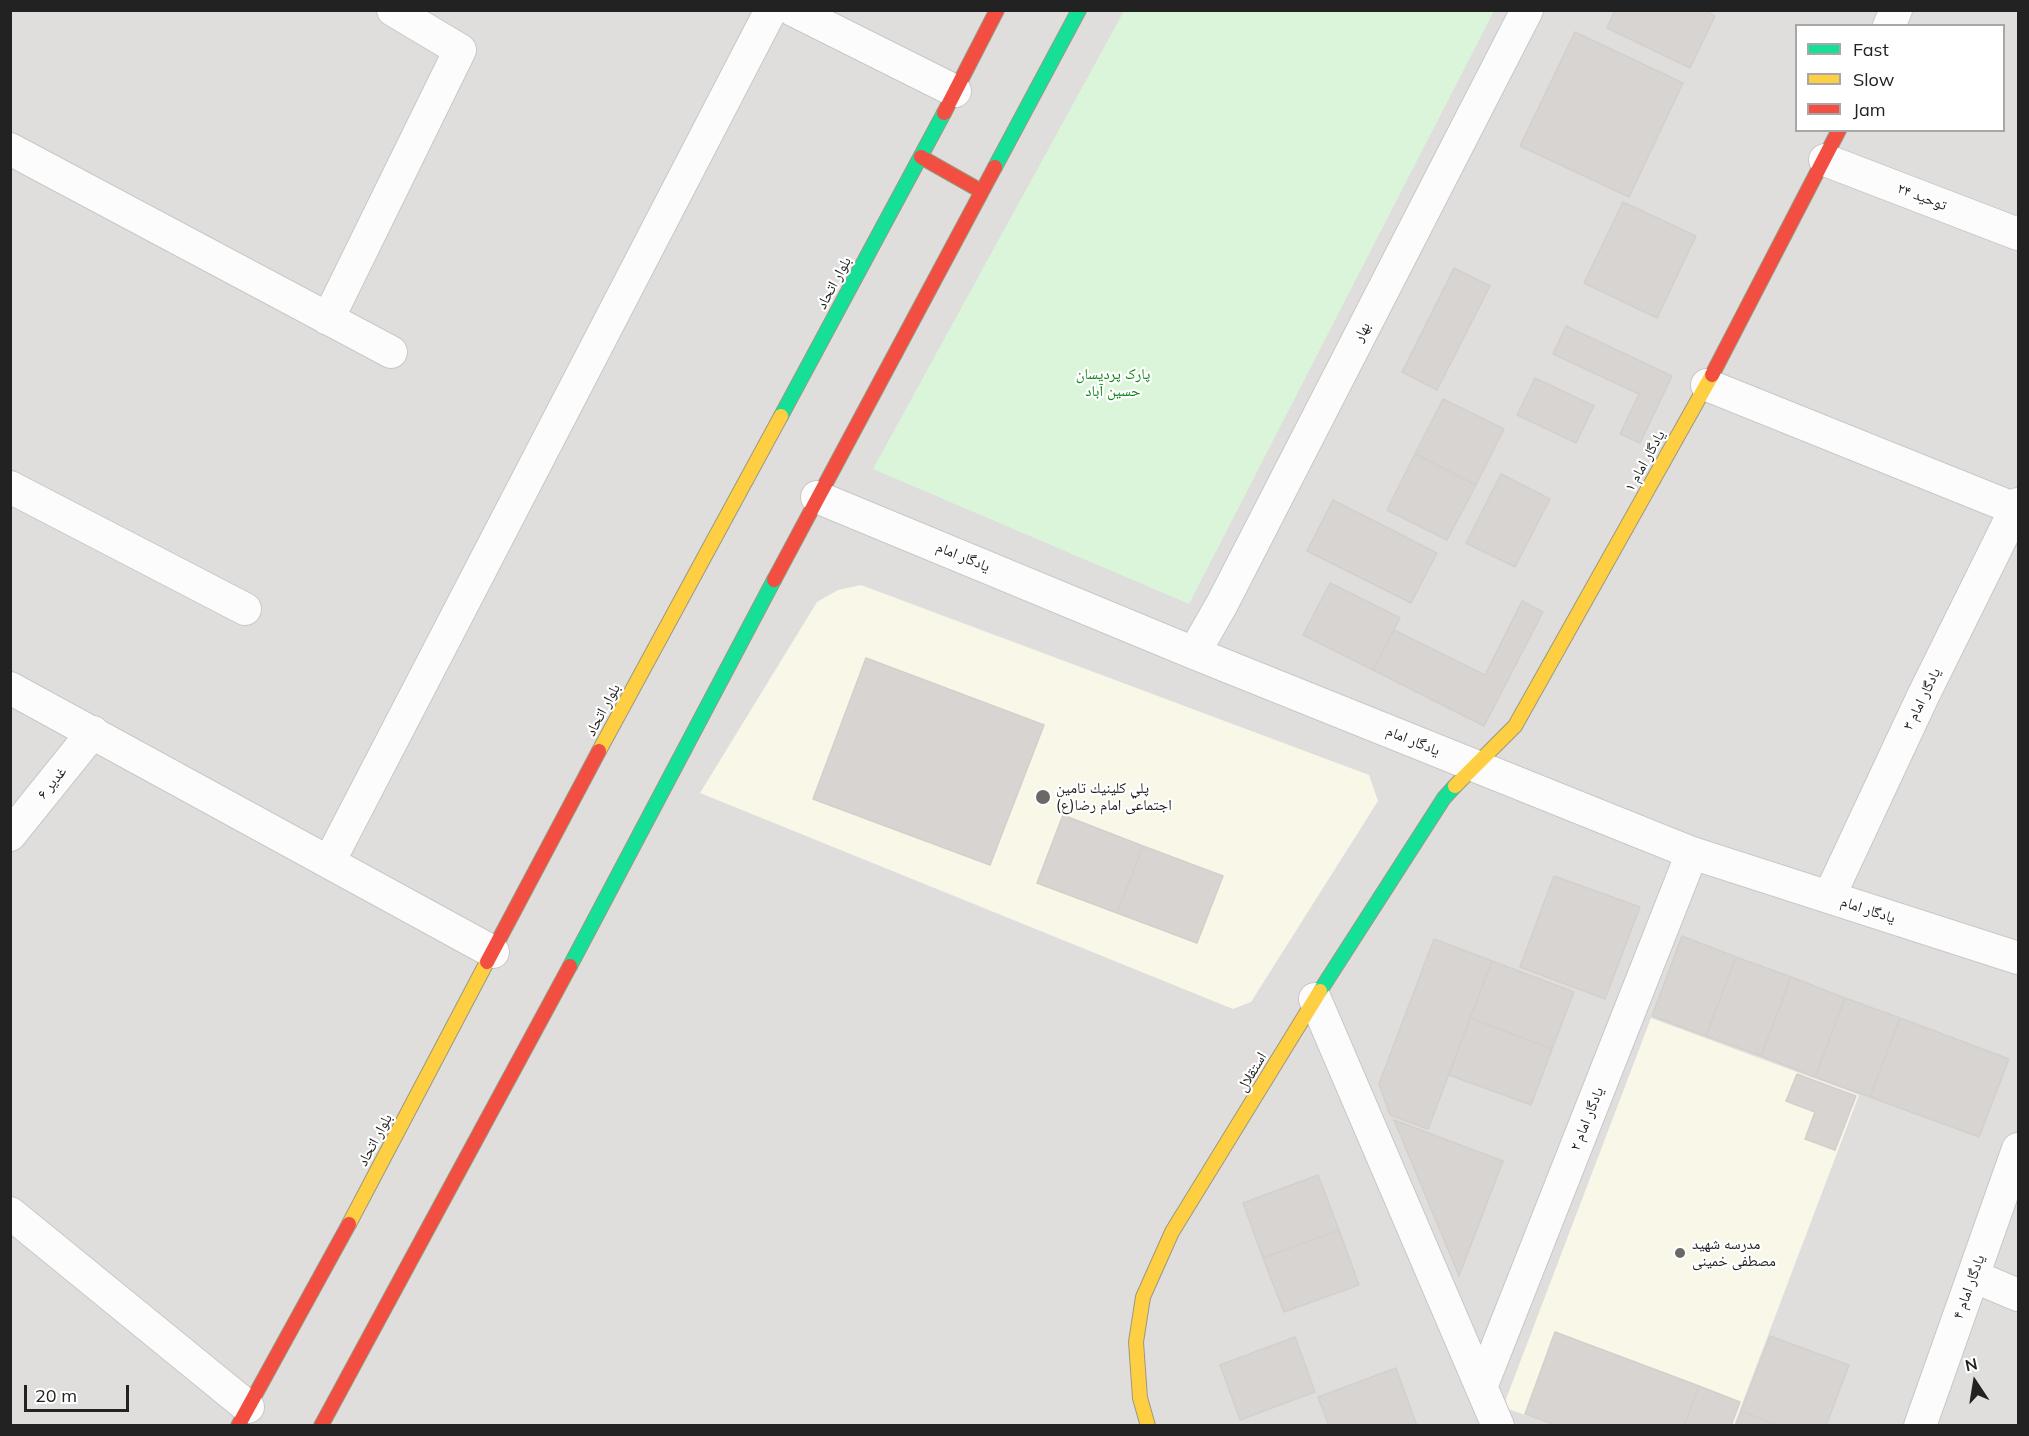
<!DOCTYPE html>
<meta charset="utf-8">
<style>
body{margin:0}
#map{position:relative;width:2029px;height:1436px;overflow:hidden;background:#f0eeeb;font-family:Mulish,sans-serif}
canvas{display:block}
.frame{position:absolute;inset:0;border:12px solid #222;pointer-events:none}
.legend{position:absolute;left:1795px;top:24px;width:210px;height:108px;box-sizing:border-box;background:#fff;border:2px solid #a7a7a7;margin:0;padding:8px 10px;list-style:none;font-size:18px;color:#222}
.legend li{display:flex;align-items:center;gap:12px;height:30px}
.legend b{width:30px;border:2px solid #a7a7a7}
.north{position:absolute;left:1945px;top:1352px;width:60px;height:60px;-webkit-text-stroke:4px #fff;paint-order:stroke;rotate:348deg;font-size:16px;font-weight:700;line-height:24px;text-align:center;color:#222}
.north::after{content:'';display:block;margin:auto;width:21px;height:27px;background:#222;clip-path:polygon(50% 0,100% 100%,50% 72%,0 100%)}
.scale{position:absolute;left:24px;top:1385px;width:105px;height:27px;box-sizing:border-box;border:3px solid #222;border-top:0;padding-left:8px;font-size:18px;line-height:21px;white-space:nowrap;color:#222;-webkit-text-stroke:4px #fff;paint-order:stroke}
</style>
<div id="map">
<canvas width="2029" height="1436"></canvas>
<div class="frame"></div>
<ul class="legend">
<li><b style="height:8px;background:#16e098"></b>Fast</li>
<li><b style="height:8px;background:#ffcf43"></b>Slow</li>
<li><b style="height:8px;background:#f24e42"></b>Jam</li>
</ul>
<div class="north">N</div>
<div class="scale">20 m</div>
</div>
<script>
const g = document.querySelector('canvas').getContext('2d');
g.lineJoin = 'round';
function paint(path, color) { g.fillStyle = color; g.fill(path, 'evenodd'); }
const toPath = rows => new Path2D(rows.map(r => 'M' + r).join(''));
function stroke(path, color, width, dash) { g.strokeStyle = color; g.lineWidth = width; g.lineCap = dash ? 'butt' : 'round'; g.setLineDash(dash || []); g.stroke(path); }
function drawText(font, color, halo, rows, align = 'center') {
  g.font = font + ' Mulish,"Noto Naskh Arabic",sans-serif'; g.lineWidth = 4.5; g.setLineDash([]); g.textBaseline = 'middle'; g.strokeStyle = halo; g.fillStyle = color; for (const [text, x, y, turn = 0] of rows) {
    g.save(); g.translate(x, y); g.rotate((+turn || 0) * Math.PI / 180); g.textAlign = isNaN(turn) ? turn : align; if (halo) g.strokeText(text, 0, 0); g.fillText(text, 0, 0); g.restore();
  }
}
paint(toPath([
 [11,11,2018,11,2018,1425,11,1425],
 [1796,26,2004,26,2004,130,1796,130]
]), '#dfdedc');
paint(toPath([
 [861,585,1369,775,1378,801,1251,1002,1233,1009,700,793,817,602,838,590],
 [1651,1018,1859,1095,1734,1425,1552,1425,1503,1407]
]), '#f8f7e8');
paint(toPath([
 [1124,11,1494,11,1189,604,873,469]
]), '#daf5da');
const building = toPath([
 [1615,10,1704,10,1715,16,1690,68,1607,28,1615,10],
 [1575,32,1683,83,1629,197,1520,146,1575,32],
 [1623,202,1696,236,1657,318,1584,283,1623,202],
 [1454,268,1490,286,1437,390,1402,372,1454,268],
 [1566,326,1672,376,1640,443,1620,434,1639,394,1553,354,1566,326],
 [1535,378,1594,406,1576,443,1517,415,1535,378],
 [1443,399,1504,429,1476,485,1415,454,1443,399],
 [1415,454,1476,485,1447,540,1387,510,1415,454],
 [1501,474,1550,499,1515,567,1466,543,1501,474],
 [1333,500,1437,553,1411,603,1307,551,1333,500],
 [1330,583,1400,618,1373,670,1303,635,1330,583],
 [1522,601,1543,612,1484,726,1373,670,1394,630,1485,675,1522,601],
 [866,658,1044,725,990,865,813,799,866,658],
 [1063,815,1143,846,1117,913,1037,883,1063,815],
 [1143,846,1223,876,1197,943,1117,913,1143,846],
 [1554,876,1640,907,1605,999,1520,967,1554,876],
 [1682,936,1736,957,1706,1036,1652,1016,1682,936],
 [1434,939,1492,961,1428,1129,1390,1115,1379,1084,1434,939],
 [1736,957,1791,977,1761,1056,1706,1036,1736,957],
 [1492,961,1574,992,1552,1049,1470,1018,1492,961],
 [1791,977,1845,998,1815,1077,1761,1056,1791,977],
 [1845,998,1900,1018,1870,1097,1815,1077,1845,998],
 [1470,1018,1552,1049,1531,1105,1449,1075,1470,1018],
 [1900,1018,2009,1059,1979,1137,1870,1097,1900,1018],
 [1797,1074,1856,1096,1835,1150,1805,1139,1815,1112,1786,1101,1797,1074],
 [1394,1120,1503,1161,1459,1276,1394,1120],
 [1318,1175,1339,1230,1263,1258,1243,1203,1318,1175],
 [1339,1230,1359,1285,1284,1312,1263,1258,1339,1230],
 [1555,1332,1699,1386,1684,1426,1557,1426,1525,1414,1555,1332],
 [1770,1336,1849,1365,1826,1426,1779,1426,1741,1411,1770,1336],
 [1295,1337,1315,1392,1240,1420,1220,1365,1295,1337],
 [1396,1368,1417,1426,1329,1426,1318,1397,1396,1368],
 [1699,1386,1740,1402,1731,1426,1684,1426,1699,1386],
 [1741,1411,1779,1426,1736,1426,1741,1411]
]);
paint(building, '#d7d4d2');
stroke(building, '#d3d0cc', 1.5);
const street = toPath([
 [793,10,955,91],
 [1889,26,1896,10],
 [10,149,391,352],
 [1825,160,2018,234],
 [328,319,460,50,393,10],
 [1707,385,2018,510],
 [10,487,245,609],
 [817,497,1194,653,1692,853,2018,958],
 [1194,653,1222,604,1527,10],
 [10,688,493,952],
 [10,835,93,732],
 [329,862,771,10],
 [1829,897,1923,696,2018,504],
 [1315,999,1498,1426],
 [10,1213,248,1407],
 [1973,1276,2018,1295],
 [1482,1385,1692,853],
 [1920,1426,2018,1149]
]);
const fast = toPath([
 [995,167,1079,10],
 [781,416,944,113],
 [570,966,774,580],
 [1320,991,1444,798,1455,786]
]);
const slow = toPath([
 [599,751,781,416],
 [1455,786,1515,726,1712,375],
 [349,1224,487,962],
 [1148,1426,1140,1398,1136,1342,1143,1297,1172,1232,1320,991]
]);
const jam = toPath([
 [944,113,997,10],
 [921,157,981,191],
 [1712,375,1839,130],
 [774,580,995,167],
 [487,962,599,751],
 [238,1426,349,1224],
 [321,1426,570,966]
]);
stroke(street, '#c9c8c7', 34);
stroke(fast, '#999a82', 16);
stroke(slow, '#999a82', 16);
stroke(jam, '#999a82', 16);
stroke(street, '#fdfcfc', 32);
stroke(fast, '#16e098', 14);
stroke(slow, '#ffcf43', 14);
stroke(jam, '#f24e42', 14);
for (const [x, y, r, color] of [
 [1043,797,8,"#6a6968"],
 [1680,1253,6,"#6a6968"]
]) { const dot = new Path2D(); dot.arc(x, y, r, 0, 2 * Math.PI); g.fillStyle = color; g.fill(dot); stroke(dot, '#fff', 2); }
drawText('15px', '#222', '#fff', [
 ["توحید ۲۴",1922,197,21],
 ["بلوار اتحاد",834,283,-62],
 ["بهار",1362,332,-63],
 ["یادگار امام ۱",1645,461,-61],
 ["یادگار امام",963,557,22],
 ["یادگار امام ۳",1922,699,-64],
 ["بلوار اتحاد",603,710,-62],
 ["یادگار امام",1413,741,22],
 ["غدیر ۶",52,783,-51],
 ["یادگار امام",1868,910,18],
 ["استقلال",1252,1072,-59],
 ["یادگار امام ۲",1587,1119,-68],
 ["بلوار اتحاد",375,1140,-62],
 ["یادگار امام ۴",1969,1287,-70]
]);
drawText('15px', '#0c8416', '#fff', [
 ["پارک پردیسان",1113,374],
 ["حسین آباد",1113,391]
]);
drawText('15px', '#222', '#fff', [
 ["پلي كلينيك تامین",1056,788],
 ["اجتماعی امام رضا(ع)",1056,805],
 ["مدرسه شهید",1692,1244],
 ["مصطفی خمینی",1692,1261]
], 'left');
</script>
